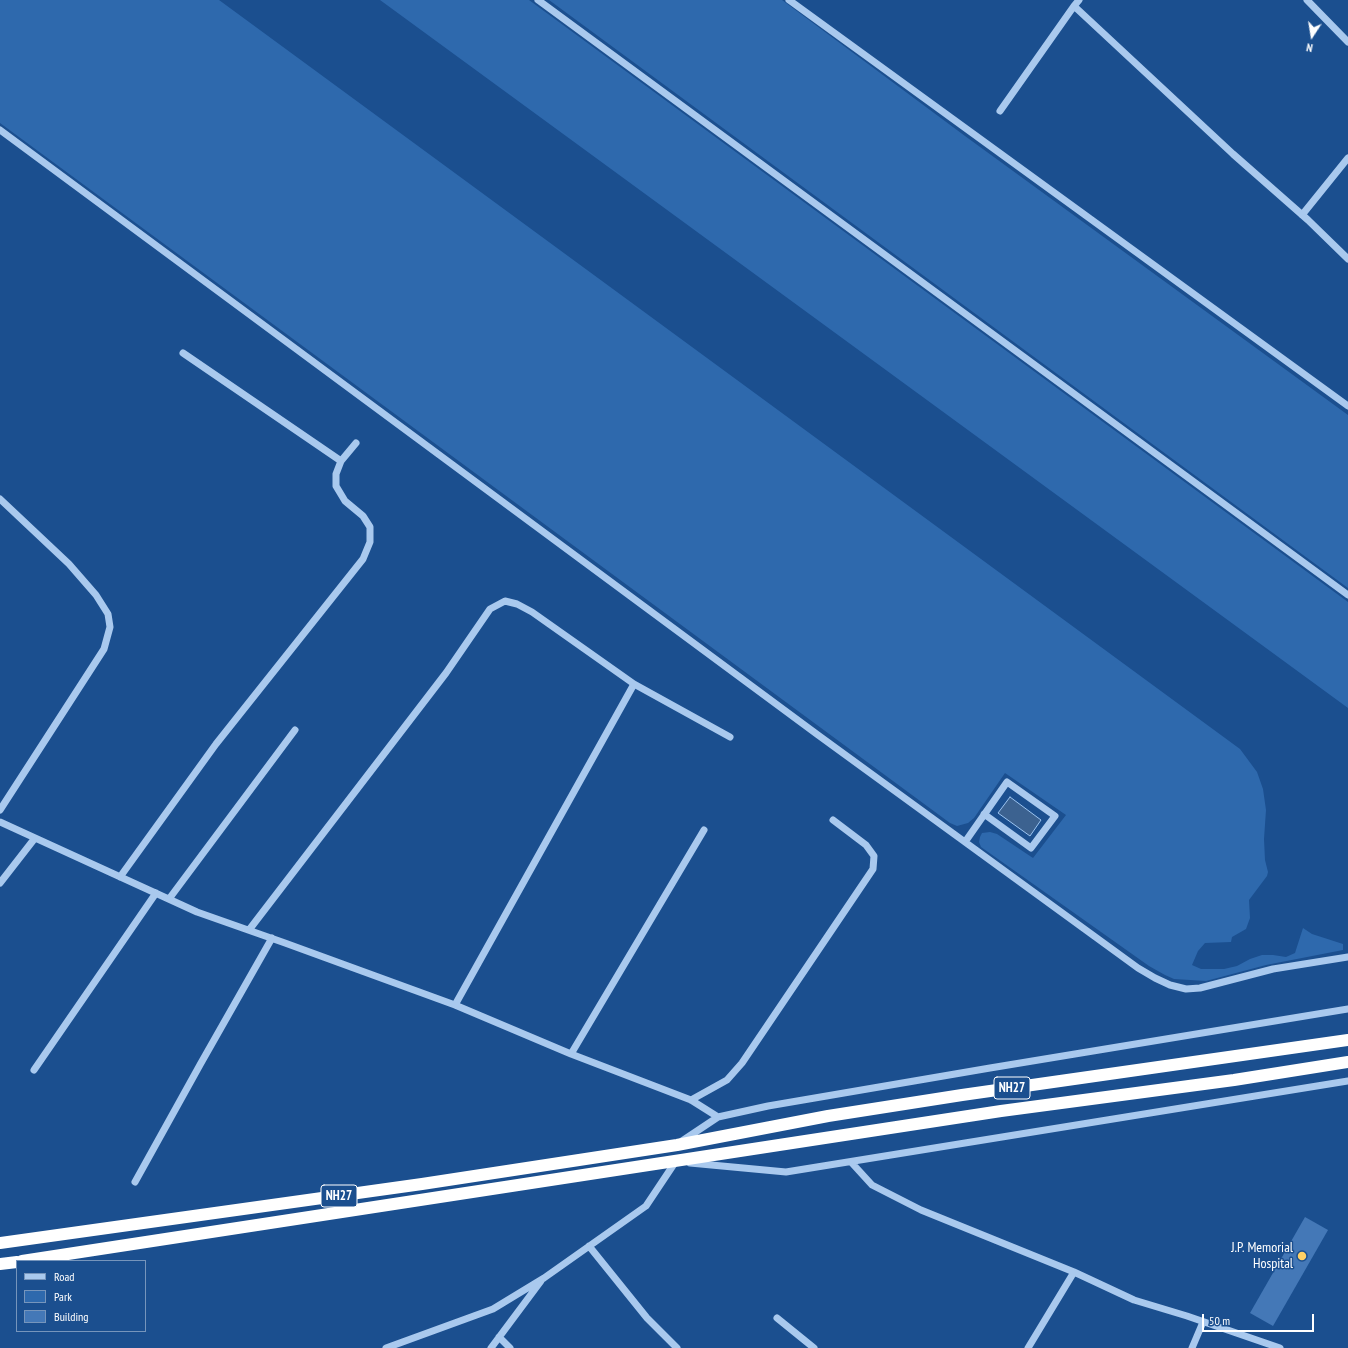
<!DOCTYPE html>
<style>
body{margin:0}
#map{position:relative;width:1348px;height:1348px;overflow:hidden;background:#1b4f8f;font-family:"PT Sans Narrow",sans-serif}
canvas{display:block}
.legend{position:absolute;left:16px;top:1260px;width:130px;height:72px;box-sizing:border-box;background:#1b4f8f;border:1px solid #7695bc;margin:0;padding:5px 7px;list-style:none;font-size:12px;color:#fff}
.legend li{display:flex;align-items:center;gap:8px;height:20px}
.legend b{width:20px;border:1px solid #7695bc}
.north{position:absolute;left:1292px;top:16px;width:40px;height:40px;-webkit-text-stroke:3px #1b4f8f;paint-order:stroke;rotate:192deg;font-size:11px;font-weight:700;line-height:16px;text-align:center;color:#fff}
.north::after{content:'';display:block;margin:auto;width:14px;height:18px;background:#fff;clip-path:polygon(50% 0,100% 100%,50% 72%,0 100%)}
.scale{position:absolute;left:1202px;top:1314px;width:112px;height:18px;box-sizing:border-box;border:2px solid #fff;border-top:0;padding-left:5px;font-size:12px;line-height:14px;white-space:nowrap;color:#fff;-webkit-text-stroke:3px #1b4f8f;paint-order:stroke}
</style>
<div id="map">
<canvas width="1348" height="1348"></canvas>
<ul class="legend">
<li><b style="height:5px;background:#a9c9ee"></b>Road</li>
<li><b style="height:11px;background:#2e69ad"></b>Park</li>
<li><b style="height:11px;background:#4478b7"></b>Building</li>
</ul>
<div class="north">N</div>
<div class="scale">50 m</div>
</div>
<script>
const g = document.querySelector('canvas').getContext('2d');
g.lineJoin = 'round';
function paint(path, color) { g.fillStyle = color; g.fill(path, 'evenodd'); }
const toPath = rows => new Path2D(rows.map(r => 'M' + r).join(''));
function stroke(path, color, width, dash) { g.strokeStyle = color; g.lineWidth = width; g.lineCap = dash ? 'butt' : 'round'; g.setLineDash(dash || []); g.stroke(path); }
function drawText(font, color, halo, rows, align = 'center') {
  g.font = font + ' "PT Sans Narrow",sans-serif'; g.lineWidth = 3; g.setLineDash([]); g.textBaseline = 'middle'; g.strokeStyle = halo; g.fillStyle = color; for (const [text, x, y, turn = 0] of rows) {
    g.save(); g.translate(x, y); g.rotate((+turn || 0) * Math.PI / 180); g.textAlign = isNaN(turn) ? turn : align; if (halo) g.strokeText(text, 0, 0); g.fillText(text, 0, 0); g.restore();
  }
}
paint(toPath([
 [0,0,219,0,1240,749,1257,772,1263,789,1266,810,1264,839,1265,860,1268,872,1267,876,1249,900,1250,918,1246,929,1232,937,1231,942,1205,943,1198,951,1192,965,1201,969,1224,969,1237,966,1250,959,1262,955,1273,955,1286,957,1295,953,1303,928,1312,934,1343,944,1343,950,1266,965,1206,981,1174,979,1165,975,1149,966,981,847,979,842,980,837,982,833,990,832,997,834,1033,858,1066,815,1005,773,974,818,968,823,957,826,950,823,0,123],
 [380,0,529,0,1348,602,1348,708],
 [549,0,782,0,965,136,1348,415,1348,588]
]), '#2e69ad');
const water = toPath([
 [1010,797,1041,820,1030,836,998,813,1010,797]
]);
paint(water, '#3c6290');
stroke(water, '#9cc4f0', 1);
paint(toPath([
 [1305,1217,1328,1230,1273,1326,1250,1313]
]), '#4478b7');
stroke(toPath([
 [538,0,1348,595],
 [789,0,1348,406],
 [1079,0,1074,6,1233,154,1308,220,1348,259],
 [1307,0,1348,42],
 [1000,111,1074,6],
 [0,130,818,735,1138,968,1155,978,1170,985,1186,989,1200,988,1273,969,1348,957],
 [1302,215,1348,158],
 [183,353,341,461],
 [0,499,69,564,96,595,108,614,110,627,104,649,0,810],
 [0,822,197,912,285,943,455,1005,571,1054,691,1100,718,1117],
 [965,842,1007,782,1055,816,1031,848,984,814],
 [120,877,216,744,363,559,370,542,370,527,363,516,345,501,336,486,336,474,341,461,356,443],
 [0,883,35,838],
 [169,899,295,730],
 [249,930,446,673,490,609,505,601,517,604,532,612,634,684,730,737],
 [455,1005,634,684],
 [571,1054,704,830],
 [34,1070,156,893],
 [691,1100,727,1080,742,1063,873,869,874,856,866,845,833,820],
 [682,1141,718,1117,768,1106,990,1068,1348,1009],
 [851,1162,872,1185,921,1210,1074,1272,1134,1300,1187,1316,1280,1348],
 [690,1163,786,1172,1348,1081],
 [135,1182,201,1063,272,938],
 [589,1246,647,1318,677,1348],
 [777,1318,814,1348],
 [499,1337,510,1348],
 [386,1348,493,1309,544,1278,646,1206,676,1161,678,1162],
 [491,1348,541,1281],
 [1028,1348,1074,1272],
 [1192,1348,1203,1322]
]), '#a9c9ee', 7);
stroke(toPath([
 [0,1243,422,1184,677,1145,828,1116,962,1095,1348,1040],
 [22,1261,1001,1111,1234,1080,1348,1062],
 [0,1264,17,1262]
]), '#fff', 12);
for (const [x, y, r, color] of [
 [1302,1256,5,"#ffd166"]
]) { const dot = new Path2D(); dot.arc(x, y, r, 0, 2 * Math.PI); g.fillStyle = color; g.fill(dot); stroke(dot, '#1b4f8f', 1.5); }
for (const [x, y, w] of [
 [1012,1088,36],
 [339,1196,36]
]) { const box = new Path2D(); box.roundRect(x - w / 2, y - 11, w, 22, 3); g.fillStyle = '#1b4f8f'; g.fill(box); stroke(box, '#fff', 1); }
drawText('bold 13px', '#fff', null, [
 ["NH27",1012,1088],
 ["NH27",339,1196]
]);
drawText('14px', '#fff', '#1b4f8f', [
 ["J.P. Memorial",1293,1248],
 ["Hospital",1293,1264]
], 'right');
</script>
